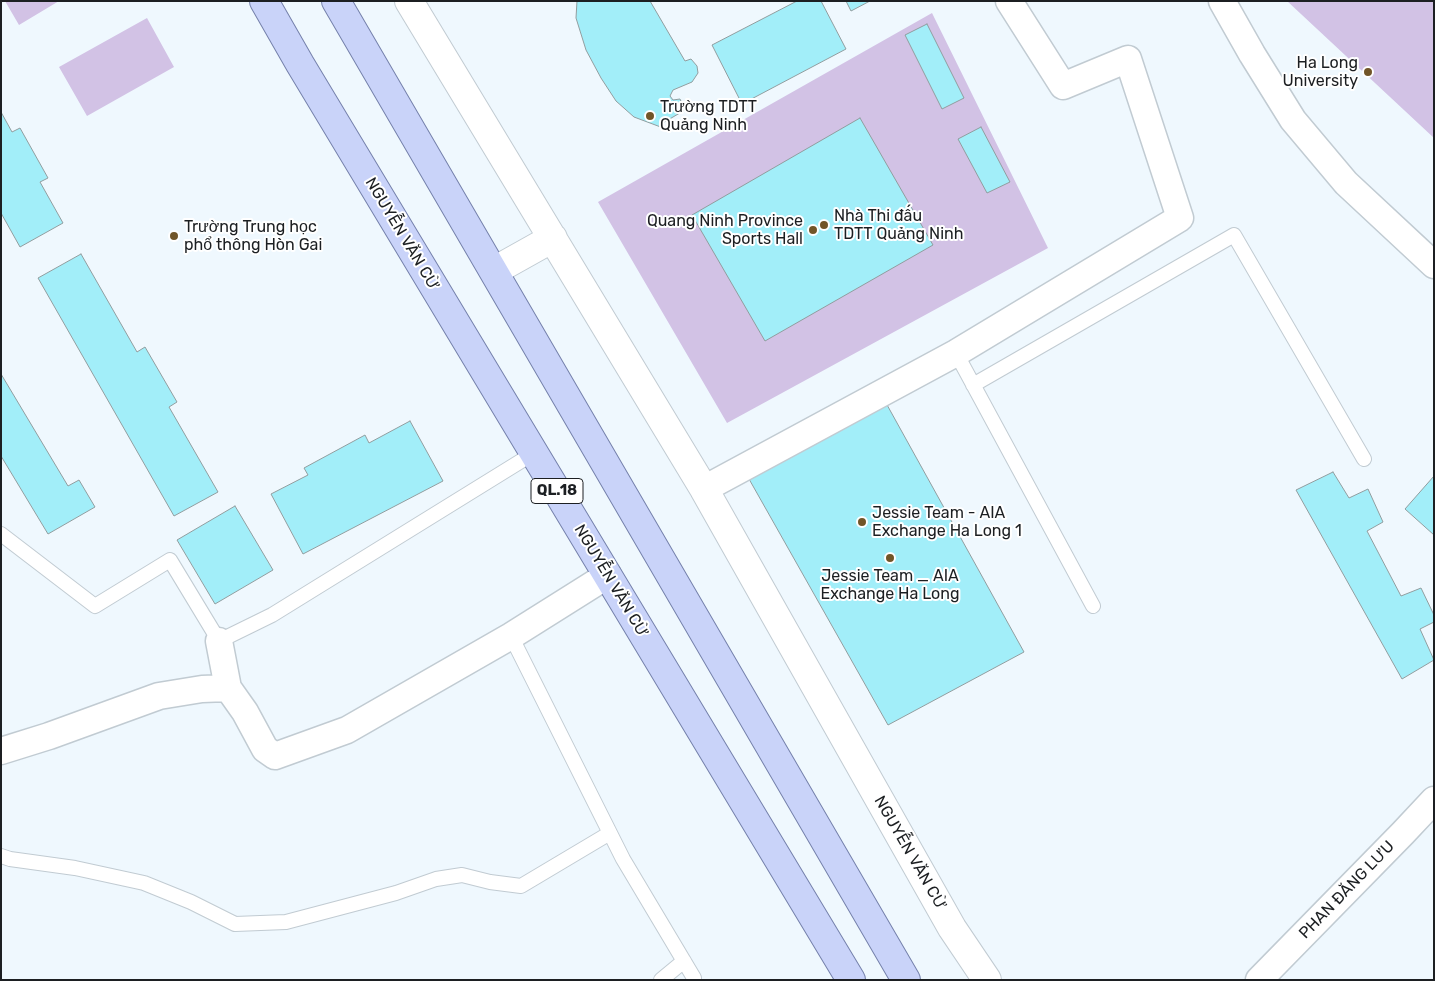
<!DOCTYPE html>
<meta charset="utf-8">
<style>
body{margin:0}
#map{position:relative;width:1435px;height:981px;overflow:hidden;background:#eff8fe;font-family:Rubik,sans-serif}
canvas{display:block}
.frame{position:absolute;inset:0;border:2px solid #1c1f22;pointer-events:none}
</style>
<div id="map">
<canvas width="1435" height="981"></canvas>
<div class="frame"></div>
</div>
<script>
const g = document.querySelector('canvas').getContext('2d');
g.lineJoin = 'round';
function paint(path, color) { g.fillStyle = color; g.fill(path, 'evenodd'); }
const toPath = rows => new Path2D(rows.map(r => 'M' + r).join(''));
function stroke(path, color, width, dash) { g.strokeStyle = color; g.lineWidth = width; g.lineCap = dash ? 'butt' : 'round'; g.setLineDash(dash || []); g.stroke(path); }
function drawText(font, color, halo, rows, align = 'center') {
  g.font = font + ' Rubik,sans-serif'; g.lineWidth = 4; g.setLineDash([]); g.textBaseline = 'middle'; g.strokeStyle = halo; g.fillStyle = color; for (const [text, x, y, turn = 0] of rows) {
    g.save(); g.translate(x, y); g.rotate((+turn || 0) * Math.PI / 180); g.textAlign = isNaN(turn) ? turn : align; if (halo) g.strokeText(text, 0, 0); g.fillText(text, 0, 0); g.restore();
  }
}
paint(toPath([
 [5,1,59,1,19,25],
 [1287,1,1434,1,1434,138],
 [932,13,1048,248,727,423,598,202],
 [147,18,174,67,87,116,59,67]
]), '#d2c2e5');
const building = toPath([
 [577,1,650,1,685,61,691,59,697,66,698,73,692,82,673,90,670,96,673,100,680,99,685,110,661,124,666,129,634,117,616,101,601,78,586,50,576,18,577,1],
 [797,1,821,1,846,49,742,104,712,45,797,1],
 [846,1,870,1,851,11,846,1],
 [927,24,964,98,942,109,905,35,927,24],
 [1,112,12,132,20,128,48,178,40,182,63,223,20,247,1,213,1,112],
 [860,118,933,245,765,341,692,215,860,118],
 [981,127,1010,182,987,193,958,139,981,127],
 [81,254,137,352,145,347,177,402,169,407,218,492,174,516,38,278,81,254],
 [1,374,68,486,79,480,95,507,48,534,1,456,1,374],
 [886,403,1024,652,888,725,749,479,886,403],
 [410,421,443,481,303,554,271,494,308,475,304,468,365,435,369,443,410,421],
 [1333,472,1349,498,1368,489,1383,522,1367,531,1401,596,1421,588,1434,615,1434,622,1420,629,1434,660,1402,679,1296,490,1333,472],
 [1434,476,1434,535,1405,509,1434,476],
 [235,506,273,570,215,604,177,540,235,506]
]);
paint(building, '#a2eef9');
stroke(building, '#919d9f', 1);
const service = toPath([
 [956,353,1093,606],
 [973,385,1234,235,1364,459],
 [1,534,95,606,170,560,219,641,272,615,534,453],
 [511,636,623,859,694,978],
 [1,856,10,859,75,868,144,883,191,902,235,924,286,922,396,893,436,879,462,875,490,882,521,886,610,833],
 [661,980,684,961]
]);
const minor = toPath([
 [1222,1,1252,54,1293,120,1346,183,1434,265],
 [704,489,956,353,1180,218,1128,59,1063,86,1009,1],
 [219,641,228,688],
 [1,751,49,736,159,696,202,689,228,688,245,712,265,749,275,756,347,730,511,636,608,575],
 [1259,980,1403,833,1434,800]
]);
const tertiary = toPath([
 [409,1,704,489,952,928,987,980],
 [494,271,553,238]
]);
const primary = toPath([
 [264,1,300,64,851,980],
 [336,1,906,980]
]);
stroke(service, '#c1cbd2', 16);
stroke(minor, '#c1cbd2', 29);
stroke(tertiary, '#c1cbd2', 30);
stroke(primary, '#7581ab', 30);
stroke(service, '#fff', 14);
stroke(minor, '#fff', 26);
stroke(tertiary, '#fff', 28);
stroke(primary, '#c9d3f9', 28);
for (const [x, y, r, color] of [
 [1368,72,5,"#715528"],
 [650,116,5,"#715528"],
 [824,225,5,"#715528"],
 [813,230,5,"#715528"],
 [174,236,5,"#715528"],
 [862,522,5,"#715528"],
 [890,558,5,"#715528"]
]) { const dot = new Path2D(); dot.arc(x, y, r, 0, 2 * Math.PI); g.fillStyle = color; g.fill(dot); stroke(dot, '#fff', 2); }
for (const [x, y, w] of [
 [557,491,52]
]) { const box = new Path2D(); box.roundRect(x - w / 2, y - 12.5, w, 25, 4); g.fillStyle = '#fff'; g.fill(box); stroke(box, '#1c1f22', 1); }
drawText('bold 15px', '#1c1f22', null, [
 ["QL.18",557,491]
]);
drawText('16px', '#1c1f22', '#fff', [
 ["Ha Long",1358,63,"right"],
 ["University",1358,81,"right"],
 ["Trường TDTT",660,107],
 ["Quảng Ninh",660,125],
 ["Nhà Thi đấu",834,216],
 ["TDTT Quảng Ninh",834,234],
 ["Quang Ninh Province",803,221,"right"],
 ["Sports Hall",803,239,"right"],
 ["Trường Trung học",184,227],
 ["phổ thông Hòn Gai",184,245],
 ["Jessie Team - AIA",872,513],
 ["Exchange Ha Long 1",872,531],
 ["Jessie Team _ AIA",890,576,"center"],
 ["Exchange Ha Long",890,594,"center"]
], 'left');
drawText('16px', '#1c1f22', '#fff', [
 ["NGUYỄN VĂN CỪ",402,234,59],
 ["NGUYỄN VĂN CỪ",611,581,59],
 ["NGUYỄN VĂN CỪ",910,853,60],
 ["PHAN ĐĂNG LƯU",1347,890,-46]
]);
</script>
